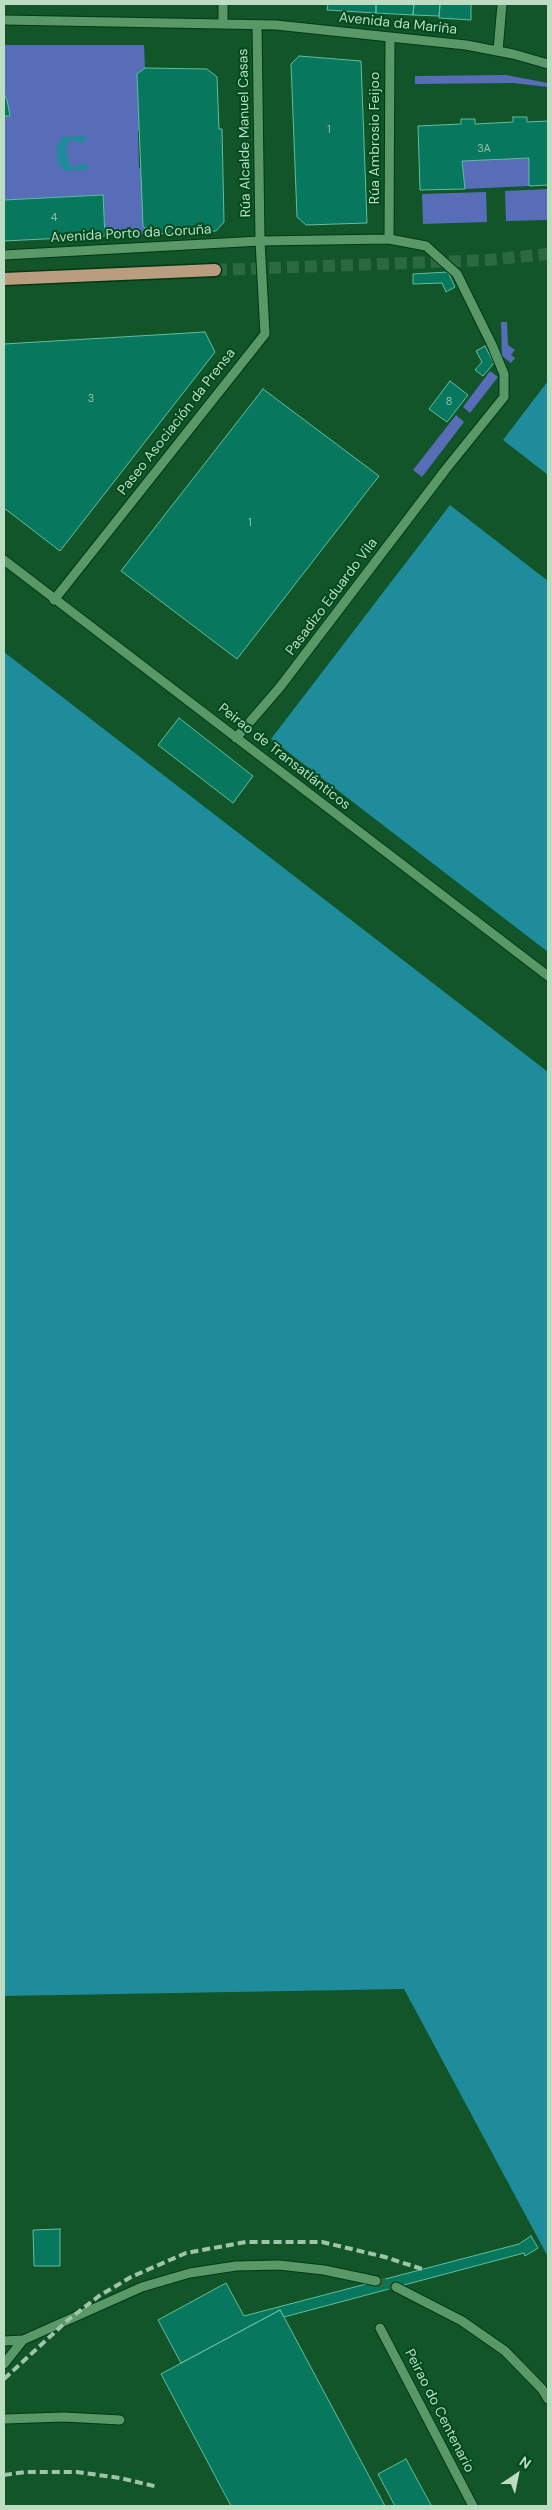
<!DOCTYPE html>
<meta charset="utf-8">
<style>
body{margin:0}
#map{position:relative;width:552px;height:2510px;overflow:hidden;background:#115529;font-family:"DM Sans",sans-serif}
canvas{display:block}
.frame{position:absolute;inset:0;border:5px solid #bdddc3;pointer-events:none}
.north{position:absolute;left:492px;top:2450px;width:50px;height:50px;-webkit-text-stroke:4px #004a1e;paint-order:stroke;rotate:34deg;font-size:14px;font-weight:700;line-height:20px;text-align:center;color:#bdddc3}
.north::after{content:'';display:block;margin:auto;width:18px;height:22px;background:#bdddc3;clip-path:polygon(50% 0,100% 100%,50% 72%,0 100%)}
</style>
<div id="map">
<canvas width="552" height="2510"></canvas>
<div class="frame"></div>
<div class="north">N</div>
</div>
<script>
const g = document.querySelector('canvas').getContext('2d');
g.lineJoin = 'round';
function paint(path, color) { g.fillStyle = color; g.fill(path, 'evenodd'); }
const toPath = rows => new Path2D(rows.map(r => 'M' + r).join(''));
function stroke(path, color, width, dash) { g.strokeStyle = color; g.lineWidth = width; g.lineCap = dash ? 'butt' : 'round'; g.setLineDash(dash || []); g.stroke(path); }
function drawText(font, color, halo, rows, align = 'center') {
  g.font = font + ' "DM Sans",sans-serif'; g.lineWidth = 4; g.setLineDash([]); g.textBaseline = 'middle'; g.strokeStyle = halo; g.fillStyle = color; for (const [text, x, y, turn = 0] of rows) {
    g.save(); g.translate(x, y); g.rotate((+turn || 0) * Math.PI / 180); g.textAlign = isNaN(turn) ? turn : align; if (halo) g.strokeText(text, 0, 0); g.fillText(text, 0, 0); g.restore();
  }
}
paint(toPath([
 [4,45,144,45,145,68,137,74,140,130,138,131,139,168,141,169,151,234,105,236,103,195,4,200],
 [506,75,548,83,548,87,513,83,415,84,415,76],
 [529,158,529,186,465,189,462,161],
 [548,189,548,220,506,221,505,191],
 [486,192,487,222,423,224,422,194],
 [501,322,507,322,508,345,515,350,511,355,515,358,511,363,502,356],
 [490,371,498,377,470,413,463,407],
 [456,415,464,422,422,477,413,470]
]), '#586db8');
paint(toPath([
 [86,136,85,142,76,142,75,139,71,140,66,147,69,165,72,165,72,168,77,167,77,164,87,164,88,169,63,171,63,166,58,166,57,142,61,142,61,137],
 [548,381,548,475,503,440],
 [450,505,548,581,548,952,271,739],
 [4,652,548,1072,548,2257,404,1989,4,1996]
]), '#1f8c9c');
const building = toPath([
 [328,4,376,4,376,13,327,10,328,4],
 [376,4,414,4,413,15,376,13,376,4],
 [414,4,440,4,439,16,413,15,414,4],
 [440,4,471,4,471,20,439,18,440,4],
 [299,56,361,61,367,223,306,225,297,217,291,64,299,56],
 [145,68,207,69,217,77,219,129,222,129,224,222,216,231,151,234,143,226,137,74,145,68],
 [4,94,7,100,10,116,4,116,4,94],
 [513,117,527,117,527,122,548,121,548,185,529,186,529,158,462,161,465,189,420,190,418,126,461,124,461,119,475,119,475,124,513,122,513,117],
 [103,195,105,236,4,241,4,200,103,195],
 [448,272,455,287,446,292,442,283,413,284,413,274,448,272],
 [205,332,215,352,60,551,4,508,4,344,205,332],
 [485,346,494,363,483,376,475,370,482,362,476,351,485,346],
 [450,381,468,395,447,422,429,409,450,381],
 [263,389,379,476,237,659,121,571,263,389],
 [179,718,253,776,233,803,158,745,179,718],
 [60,2229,60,2266,34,2266,33,2230,60,2229],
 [531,2236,538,2248,525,2256,524,2253,284,2317,280,2310,181,2363,158,2320,226,2283,244,2316,519,2244,531,2236],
 [280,2310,284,2317,385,2506,231,2506,161,2374,280,2310],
 [406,2459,431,2505,429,2506,395,2506,378,2474,406,2459]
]);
paint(building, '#07775d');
stroke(building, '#63bea0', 1);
stroke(toPath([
 [376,2281,396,2287]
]), '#2b6940', 9, [9, 4.5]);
stroke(toPath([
 [215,270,488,260,548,254]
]), '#2b6940', 12, [12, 6]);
const minor = toPath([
 [4,20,276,25,466,45,513,54,548,64],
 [223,24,223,4],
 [498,51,502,4],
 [389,239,390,38],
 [4,255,260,241,389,239,426,246,457,274,492,345,504,374,504,397,446,469,280,687,236,738],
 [4,560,548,976],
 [54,600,265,334,260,241,257,25],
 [396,2287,462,2321,505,2351,542,2389,548,2399],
 [380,2328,473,2506],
 [4,2341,23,2340,142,2287,190,2273,236,2266,279,2265,324,2270,376,2281],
 [4,2364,23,2340],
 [4,2419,64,2417,120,2420]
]);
const major = toPath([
 [4,279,215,270]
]);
stroke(minor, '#033816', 11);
stroke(major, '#033816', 15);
stroke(minor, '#599968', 9);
stroke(major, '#ba9c7f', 12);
stroke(toPath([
 [4,2379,68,2320,99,2296,131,2277,186,2253,246,2242,322,2242,385,2257,422,2269],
 [4,2475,25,2472,77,2472,120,2478,158,2487]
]), '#9fc5a8', 4, [8, 4]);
drawText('11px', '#90c4aa', null, [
 ["1",329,130],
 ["3A",484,149],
 ["4",54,218],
 ["3",91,399],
 ["8",449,402],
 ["1",250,523]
]);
drawText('14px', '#bdddc3', '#004a1e', [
 ["Avenida da Mariña",398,24,6],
 ["Rúa Alcalde Manuel Casas",245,133,-91],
 ["Rúa Ambrosio Feijoo",375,138,-90],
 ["Avenida Porto da Coruña",131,234,-3],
 ["Paseo Asociación da Prensa",177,422,-52],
 ["Pasadizo Eduardo Vila",332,597,-53],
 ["Peirao de Transatlánticos",284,757,38],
 ["Peirao do Centenario",439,2411,63]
]);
</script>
